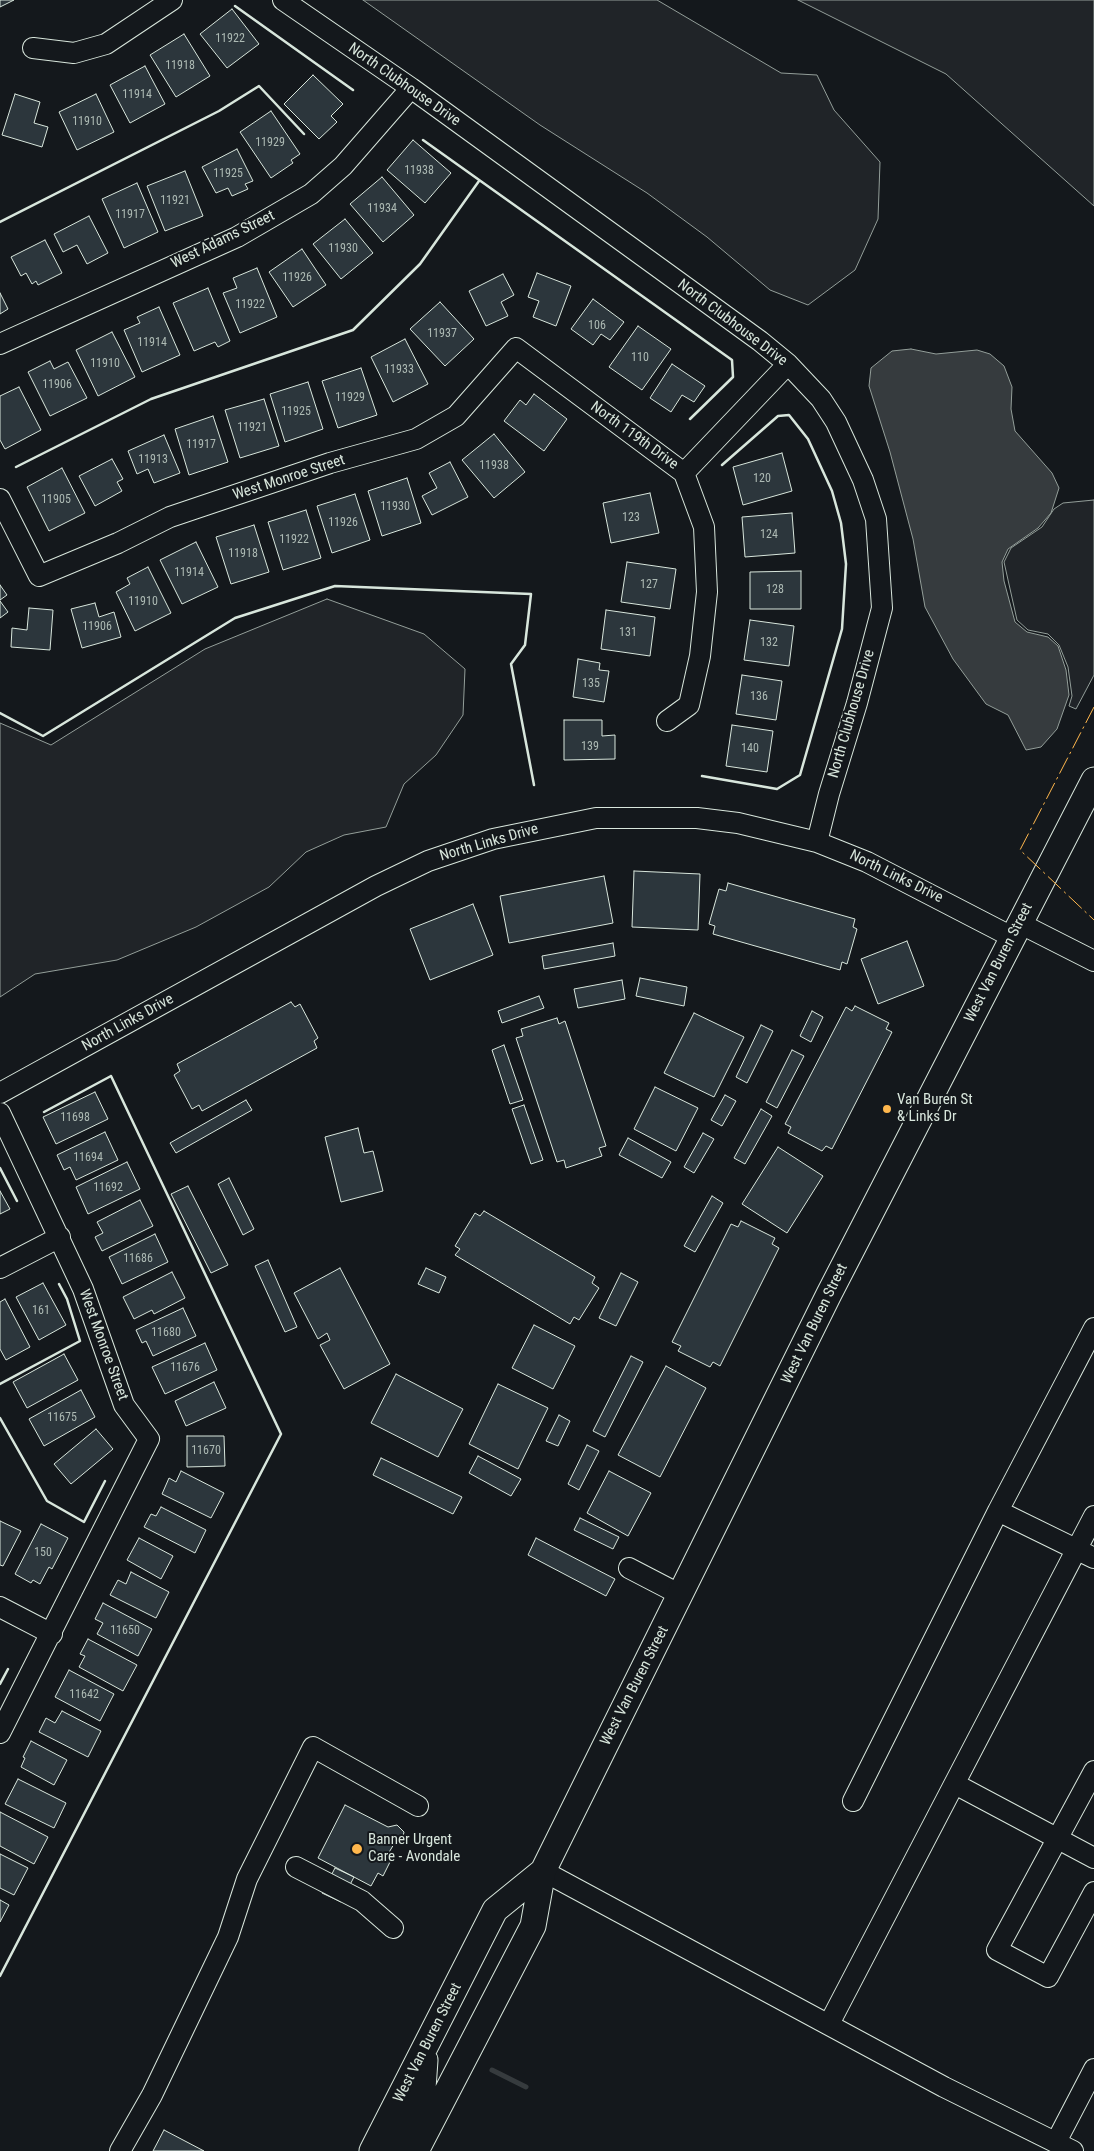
<!DOCTYPE html>
<style>
body{margin:0}
canvas{display:block;background:#14181c}
</style>
<canvas width="1094" height="2151"></canvas>
<script>
const g = document.querySelector('canvas').getContext('2d');
g.lineJoin = 'round';
function paint(path, color) { g.fillStyle = color; g.fill(path, 'evenodd'); }
const toPath = rows => new Path2D(rows.map(r => 'M' + r).join(''));
function stroke(path, color, width, dash) { g.strokeStyle = color; g.lineWidth = width; g.lineCap = dash ? 'butt' : 'round'; g.setLineDash(dash || []); g.stroke(path); }
function drawText(font, color, halo, rows, align = 'center') {
  g.font = font + ' "Roboto Condensed",sans-serif'; g.lineWidth = 4; g.setLineDash([]); g.textBaseline = 'middle'; g.strokeStyle = halo; g.fillStyle = color; for (const [text, x, y, turn = 0] of rows) {
    g.save(); g.translate(x, y); g.rotate((+turn || 0) * Math.PI / 180); g.textAlign = isNaN(turn) ? turn : align; if (halo) g.strokeText(text, 0, 0); g.fillText(text, 0, 0); g.restore();
  }
}
const green = toPath([
 [363,0,657,0,781,73,817,75,834,110,880,162,878,219,855,270,808,305,770,290,707,237,647,193,540,125,363,0],
 [798,0,1094,0,1094,206,946,74,798,0],
 [1094,500,1094,675,1076,709,1069,706,1072,696,1068,667,1059,645,1048,634,1028,630,1017,620,1004,562,1011,548,1042,527,1054,509,1063,503,1094,500],
 [327,599,424,634,465,669,463,715,436,755,404,784,386,827,344,835,306,852,269,887,196,927,117,960,35,974,0,997,0,723,51,745,205,649,327,599]
]);
paint(green, '#202428');
stroke(green, '#939e99', 1);
const water = toPath([
 [911,349,936,354,977,350,990,354,1004,366,1012,387,1011,409,1015,431,1052,473,1059,488,1051,513,1038,528,1008,549,1002,562,1004,581,1015,622,1027,632,1048,637,1058,646,1066,670,1069,695,1057,729,1041,747,1026,750,1008,715,986,704,953,659,925,607,913,539,890,452,869,386,871,368,892,351,911,349]
]);
paint(water, '#363b3e');
stroke(water, '#939e99', 1);
stroke(toPath([
 [492,2070,526,2087]
]), '#363b3e', 5);
const building = toPath([
 [0,0,14,0,0,7,0,0],
 [232,9,259,44,227,68,200,34,232,9],
 [184,34,210,76,176,97,150,55,184,34],
 [145,66,165,104,130,123,110,85,145,66],
 [313,75,343,104,331,116,337,122,319,139,284,104,313,75],
 [15,94,40,102,34,123,48,127,42,147,2,135,15,94],
 [96,94,114,132,77,150,59,112,96,94],
 [271,111,300,154,291,160,293,163,271,178,240,132,271,111],
 [413,140,451,173,425,203,387,170,413,140],
 [237,149,253,181,245,184,248,189,232,196,228,188,216,193,202,167,237,149],
 [185,171,203,216,165,231,147,186,185,171],
 [382,177,414,215,383,242,350,204,382,177],
 [137,183,158,232,124,248,102,199,137,183],
 [89,216,108,253,87,264,77,245,63,252,54,234,89,216],
 [345,219,373,253,341,279,313,244,345,219],
 [45,240,62,273,38,285,36,281,32,284,26,273,21,276,11,257,45,240],
 [302,249,326,285,293,307,269,272,302,249],
 [257,268,277,317,240,333,223,293,237,288,233,278,257,268],
 [537,273,571,286,556,326,533,317,539,301,528,297,537,273],
 [503,274,514,295,501,302,508,316,486,326,469,291,503,274],
 [208,288,230,341,218,347,215,342,194,351,173,303,208,288],
 [0,293,8,309,0,314,0,293],
 [593,299,624,322,610,340,601,334,593,345,571,329,593,299],
 [440,302,474,339,445,366,410,329,440,302],
 [159,307,180,355,142,372,124,330,140,323,137,317,159,307],
 [638,326,671,349,642,390,609,367,638,326],
 [112,332,135,377,98,396,76,350,112,332],
 [405,339,428,384,393,402,371,357,405,339],
 [50,361,54,369,68,362,87,398,50,416,28,372,50,361],
 [672,364,705,386,694,402,682,395,671,412,650,398,672,364],
 [361,368,377,415,338,428,322,381,361,368],
 [308,382,323,429,285,442,270,394,308,382],
 [19,387,41,430,5,449,0,440,0,396,19,387],
 [534,394,567,419,544,451,504,421,520,400,526,405,534,394],
 [264,399,279,446,240,458,225,410,264,399],
 [213,416,228,462,189,475,175,429,213,416],
 [494,434,525,472,494,498,462,460,494,434],
 [164,435,180,473,154,483,148,469,137,474,128,451,164,435],
 [782,453,792,491,743,505,733,467,782,453],
 [112,459,123,479,117,482,122,491,95,506,79,476,112,459],
 [450,462,468,497,432,515,422,496,437,488,429,473,450,462],
 [62,468,85,513,49,531,27,487,62,468],
 [407,478,421,523,382,536,368,491,407,478],
 [650,493,659,533,611,543,603,503,650,493],
 [355,494,370,540,332,553,317,506,355,494],
 [306,510,321,558,283,570,268,522,306,510],
 [792,513,795,553,745,557,742,517,792,513],
 [254,525,269,572,231,584,216,537,254,525],
 [196,542,218,587,182,604,160,560,196,542],
 [627,562,676,569,670,609,621,602,627,562],
 [148,567,171,613,135,631,116,592,130,584,127,578,148,567],
 [801,571,801,609,750,609,750,572,801,571],
 [0,585,7,595,0,600,0,585],
 [0,601,8,612,0,618,0,601],
 [95,603,99,617,114,612,121,637,82,648,71,609,95,603],
 [29,608,53,610,50,650,11,647,12,628,27,630,29,608],
 [606,610,655,617,650,656,601,649,606,610],
 [750,620,794,626,789,666,744,660,750,620],
 [578,659,600,663,599,670,609,671,604,702,573,697,578,659],
 [742,675,782,681,776,720,736,714,742,675],
 [564,720,602,720,602,736,615,735,615,759,564,760,564,720],
 [732,725,773,731,767,772,726,766,732,725],
 [634,871,700,874,698,930,632,927,634,871],
 [604,876,613,923,509,943,500,896,604,876],
 [728,883,855,919,853,927,857,929,847,964,842,962,840,970,713,934,715,926,709,924,719,889,726,891,728,883],
 [473,904,493,955,430,980,410,929,473,904],
 [907,941,924,986,878,1004,861,959,907,941],
 [613,943,615,956,544,969,542,956,613,943],
 [640,978,687,987,684,1006,636,996,640,978],
 [622,980,625,999,578,1008,574,989,622,980],
 [539,996,544,1008,502,1023,498,1011,539,996],
 [291,1002,295,1007,300,1004,318,1038,314,1041,317,1048,202,1111,199,1105,192,1109,174,1075,180,1071,177,1064,291,1002],
 [855,1006,889,1023,886,1029,892,1032,832,1149,826,1146,822,1151,788,1133,791,1127,785,1124,846,1007,852,1011,855,1006],
 [812,1011,823,1017,811,1042,800,1036,812,1011],
 [694,1013,744,1037,714,1097,664,1073,694,1013],
 [557,1018,559,1024,565,1021,606,1146,599,1148,602,1156,566,1168,564,1160,557,1162,516,1038,523,1036,521,1029,557,1018],
 [761,1025,773,1031,747,1083,736,1077,761,1025],
 [504,1045,523,1100,510,1104,492,1050,504,1045],
 [792,1050,804,1056,777,1108,766,1102,792,1050],
 [655,1087,698,1108,676,1151,634,1129,655,1087],
 [95,1092,108,1119,56,1144,43,1117,95,1092],
 [725,1095,736,1101,722,1126,711,1120,725,1095],
 [246,1100,252,1110,176,1153,170,1143,246,1100],
 [524,1105,543,1160,531,1164,512,1109,524,1105],
 [761,1109,772,1116,745,1164,734,1158,761,1109],
 [358,1128,364,1153,373,1151,383,1191,341,1202,325,1137,358,1128],
 [105,1132,118,1160,76,1180,70,1167,64,1170,57,1155,105,1132],
 [703,1133,714,1139,694,1173,684,1167,703,1133],
 [628,1138,671,1162,662,1178,619,1155,628,1138],
 [778,1147,823,1176,787,1233,742,1204,778,1147],
 [127,1162,140,1189,88,1214,76,1187,127,1162],
 [229,1178,254,1229,243,1235,218,1184,229,1178],
 [188,1186,228,1265,211,1273,171,1194,188,1186],
 [0,1191,10,1209,0,1214,0,1191],
 [712,1196,723,1203,695,1252,684,1246,712,1196],
 [140,1200,153,1226,102,1251,95,1237,103,1233,97,1222,140,1200],
 [484,1211,595,1277,592,1283,599,1288,579,1320,574,1317,570,1324,455,1255,460,1249,455,1246,475,1213,480,1216,484,1211],
 [741,1221,775,1238,772,1244,779,1248,720,1366,713,1362,710,1367,678,1351,681,1346,672,1342,731,1224,738,1227,741,1221],
 [155,1234,168,1262,122,1284,109,1257,155,1234],
 [268,1260,297,1327,285,1332,255,1266,268,1260],
 [340,1268,390,1364,344,1389,320,1345,330,1340,327,1333,318,1339,294,1293,340,1268],
 [426,1268,446,1277,439,1293,418,1284,426,1268],
 [172,1272,185,1298,154,1314,152,1310,134,1319,123,1297,172,1272],
 [621,1273,638,1282,616,1326,599,1318,621,1273],
 [43,1283,66,1325,39,1340,16,1297,43,1283],
 [5,1299,30,1347,6,1360,0,1349,0,1302,5,1299],
 [183,1308,196,1336,153,1356,146,1341,142,1343,136,1330,183,1308],
 [534,1325,575,1346,553,1389,512,1368,534,1325],
 [205,1343,217,1370,165,1394,152,1367,205,1343],
 [64,1354,78,1380,27,1408,13,1382,64,1354],
 [631,1356,643,1362,605,1437,593,1431,631,1356],
 [666,1366,706,1388,660,1477,618,1455,666,1366],
 [396,1374,463,1409,438,1457,371,1423,396,1374],
 [214,1382,226,1408,186,1426,175,1401,214,1382],
 [498,1384,548,1408,518,1469,469,1444,498,1384],
 [81,1390,95,1417,44,1446,29,1419,81,1390],
 [559,1415,570,1421,558,1446,546,1441,559,1415],
 [96,1429,113,1449,71,1484,54,1464,96,1429],
 [187,1436,224,1436,225,1466,187,1467,187,1436],
 [587,1445,599,1451,579,1490,568,1484,587,1445],
 [478,1456,521,1479,511,1496,469,1473,478,1456],
 [381,1458,462,1497,453,1514,373,1475,381,1458],
 [181,1471,224,1493,211,1518,162,1494,169,1478,176,1482,181,1471],
 [609,1471,651,1493,628,1536,587,1513,609,1471],
 [161,1507,206,1530,195,1553,144,1527,151,1514,156,1516,161,1507],
 [580,1518,619,1537,613,1549,574,1530,580,1518],
 [0,1521,21,1531,3,1566,0,1565,0,1521],
 [41,1524,68,1538,52,1569,49,1567,40,1584,33,1580,31,1583,15,1574,41,1524],
 [139,1538,173,1556,161,1579,127,1560,139,1538],
 [536,1538,615,1579,606,1596,528,1555,536,1538],
 [131,1572,169,1592,156,1618,110,1595,118,1580,126,1584,131,1572],
 [103,1603,152,1629,138,1656,97,1634,103,1623,95,1619,103,1603],
 [88,1639,137,1665,123,1691,79,1667,85,1656,80,1654,88,1639],
 [69,1670,114,1694,100,1721,55,1697,69,1670],
 [62,1711,101,1731,88,1757,39,1732,46,1718,55,1723,62,1711],
 [31,1741,67,1760,54,1785,21,1767,25,1758,23,1757,31,1741],
 [18,1779,66,1803,54,1828,5,1804,18,1779],
 [345,1805,388,1827,397,1825,404,1832,402,1841,394,1844,388,1854,393,1856,383,1876,378,1873,371,1886,318,1858,345,1805],
 [0,1812,48,1837,34,1864,0,1846,0,1812],
 [0,1854,28,1868,14,1895,0,1888,0,1854],
 [335,1868,354,1877,341,1902,322,1893,335,1868],
 [0,1900,9,1905,0,1922,0,1900],
 [164,2130,204,2151,153,2151,164,2130]
]);
paint(building, '#2c363c');
stroke(building, '#d8e6dc', 1);
const minor = toPath([
 [283,0,411,88,760,341,788,364,821,399,836,422,863,480,876,519,882,608,857,703,829,794,817,842],
 [33,48,74,53,106,44,172,0],
 [0,344,237,237,311,194,343,166,411,88],
 [684,473,788,364],
 [0,499,39,576,118,543,170,517,330,463,416,439,456,416,516,348,684,473,704,527,707,592,700,656,689,705,667,721],
 [1019,923,1094,961],
 [0,1093,376,886,428,861,493,839,596,818,697,818,738,823,817,842,867,862,1012,937],
 [0,1113,83,1289,124,1405,149,1439,0,1733],
 [0,1268,60,1237],
 [998,1511,1094,1328],
 [629,1568,681,1595],
 [0,1607,52,1634],
 [1094,1771,997,1950,1048,1977,1094,1892],
 [955,1784,1094,1858],
 [853,1801,998,1511,1094,1558],
 [296,1867,362,1901,393,1928],
 [543,1871,944,2087,1073,2151],
 [829,2024,1094,1516],
 [1056,2142,1094,2069],
 [120,2151,152,2095,228,1937,247,1879,313,1747,418,1806]
]);
const major = toPath([
 [372,2151,495,1910,543,1871],
 [397,2151,422,2103,425,2060],
 [416,2151,533,1926,543,1871,829,1294,1094,780]
]);
stroke(minor, '#d8e6dc', 22);
stroke(major, '#d8e6dc', 27);
stroke(minor, '#14181c', 20);
stroke(major, '#14181c', 25);
stroke(toPath([
 [235,6,353,90],
 [423,140,732,360,733,377,690,419],
 [0,222,219,111,259,86,304,134],
 [16,467,151,399,353,330,420,264,479,181],
 [0,713,43,736,235,618,335,586,531,594,525,645,511,664,534,785],
 [702,776,777,789,800,775,842,629,846,564,841,523,832,491,808,439,789,415,778,416,722,465],
 [0,1168,17,1201],
 [0,1384,80,1341,67,1299,59,1284],
 [0,1418,47,1501,84,1522,105,1481],
 [0,1684,8,1669],
 [0,1976,281,1434,111,1076,44,1112]
]), '#d8e6dc', 2.5);
stroke(toPath([
 [1094,707,1020,850,1094,920]
]), '#ffb74d', 1, [18, 4, 2.5, 4]);
for (const [x, y, r, color] of [
 [887,1109,5,"#ffb74d"],
 [357,1849,6,"#ffb74d"]
]) { const dot = new Path2D(); dot.arc(x, y, r, 0, 2 * Math.PI); g.fillStyle = color; g.fill(dot); stroke(dot, '#14181c', 2); }
drawText('12px', '#adbab4', null, [
 ["11922",230,39],
 ["11918",180,66],
 ["11914",137,95],
 ["11910",87,122],
 ["11929",270,143],
 ["11938",419,171],
 ["11925",228,174],
 ["11921",175,201],
 ["11934",382,209],
 ["11917",130,215],
 ["11930",343,249],
 ["11926",297,278],
 ["11922",250,305],
 ["106",597,326],
 ["11937",442,334],
 ["11914",152,343],
 ["110",640,358],
 ["11910",105,364],
 ["11933",399,370],
 ["11906",57,385],
 ["11929",350,398],
 ["11925",296,412],
 ["11921",252,428],
 ["11917",201,445],
 ["11913",153,460],
 ["11938",494,466],
 ["120",762,479],
 ["11905",56,500],
 ["11930",395,507],
 ["123",631,518],
 ["11926",343,523],
 ["124",769,535],
 ["11922",294,540],
 ["11918",243,554],
 ["11914",189,573],
 ["127",649,585],
 ["128",775,590],
 ["11910",143,602],
 ["11906",97,627],
 ["131",628,633],
 ["132",769,643],
 ["135",591,684],
 ["136",759,697],
 ["139",590,747],
 ["140",750,749],
 ["11698",75,1118],
 ["11694",88,1158],
 ["11692",108,1188],
 ["11686",138,1259],
 ["161",41,1311],
 ["11680",166,1333],
 ["11676",185,1368],
 ["11675",62,1418],
 ["11670",206,1451],
 ["150",43,1553],
 ["11650",125,1631],
 ["11642",84,1695]
]);
drawText('15px', '#d8e6dc', '#14181c', [
 ["North Clubhouse Drive",404,85,35],
 ["West Adams Street",223,240,-26],
 ["North Clubhouse Drive",732,323,37],
 ["North 119th Drive",634,436,36],
 ["West Monroe Street",289,478,-18],
 ["North Clubhouse Drive",852,714,-74],
 ["North Links Drive",489,843,-16],
 ["North Links Drive",896,877,26],
 ["West Van Buren Street",999,963,-63],
 ["North Links Drive",128,1023,-29],
 ["West Van Buren Street",815,1324,-64],
 ["West Monroe Street",103,1345,70],
 ["West Van Buren Street",635,1686,-63],
 ["West Van Buren Street",428,2043,-63]
]);
drawText('15px', '#d8e6dc', '#14181c', [
 ["Van Buren St",897,1100],
 ["& Links Dr",897,1117],
 ["Banner Urgent",368,1840],
 ["Care - Avondale",368,1857]
], 'left');
</script>
